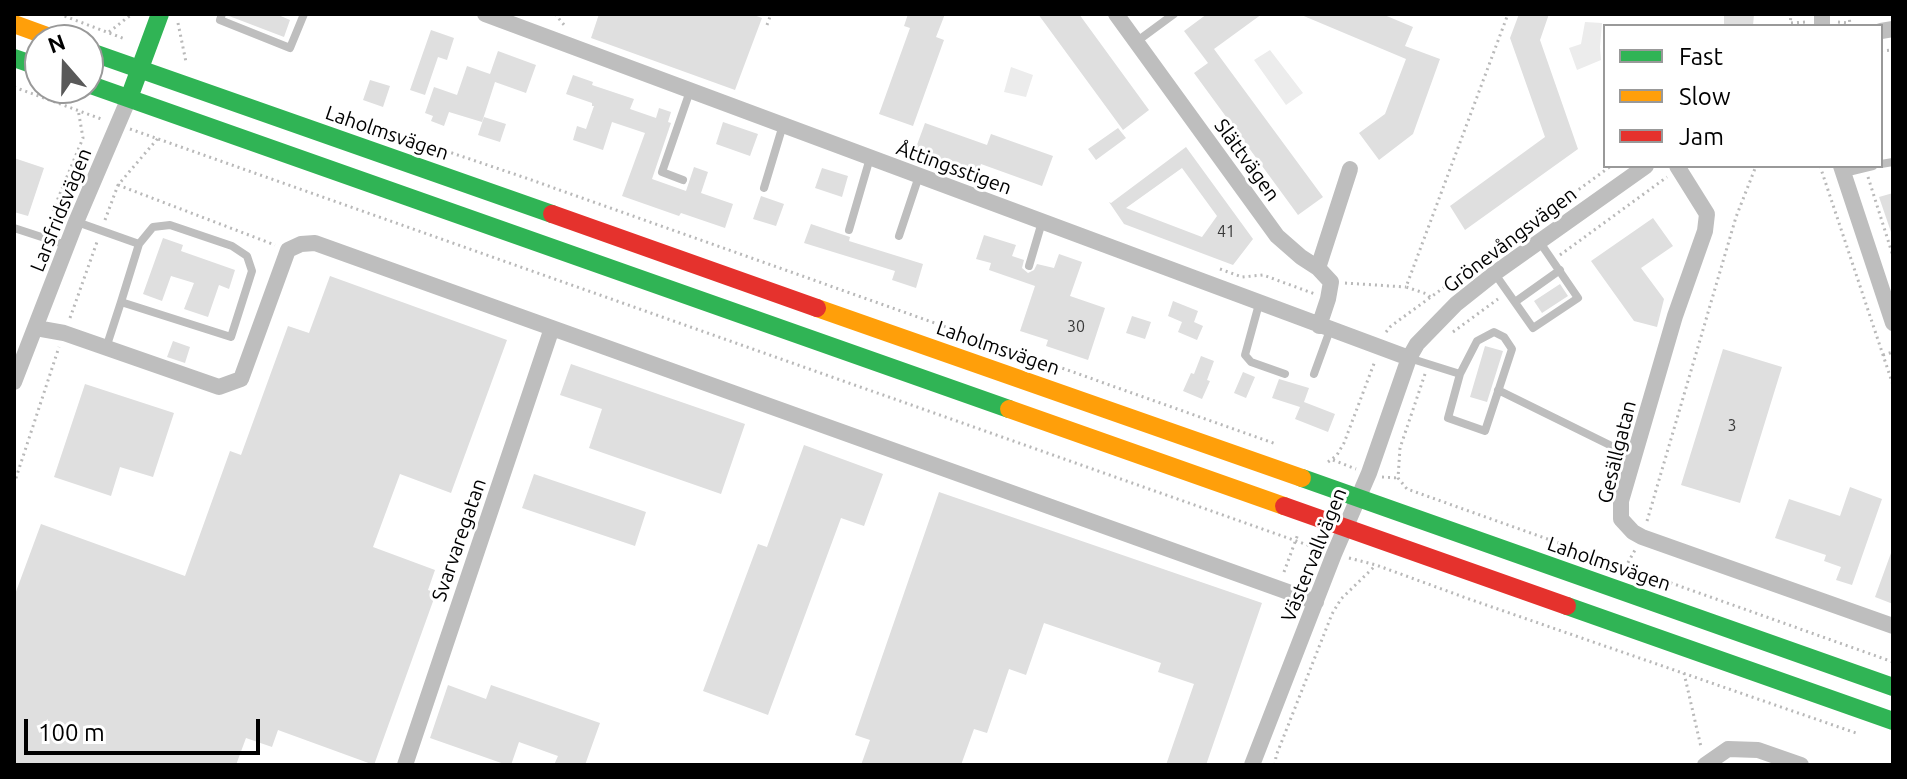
<!DOCTYPE html>
<meta charset="utf-8">
<style>
body{margin:0}
#map{position:relative;width:1907px;height:779px;overflow:hidden;background:#fff;font-family:Ubuntu,sans-serif}
canvas{display:block}
.frame{position:absolute;inset:0;border:16px solid #000;pointer-events:none}
.legend{position:absolute;left:1603px;top:24px;width:280px;height:144px;box-sizing:border-box;background:#fff;border:2px solid #999;margin:0;padding:10px 14px;list-style:none;font-size:24px;color:#000}
.legend li{display:flex;align-items:center;gap:16px;height:40px}
.legend b{width:40px;border:2px solid #999}
.north{position:absolute;left:24px;top:24px;width:80px;height:80px;box-sizing:border-box;background:#fff;border:2px solid #999;border-radius:50%;rotate:340deg;font-size:22px;font-weight:700;line-height:32px;text-align:center;color:#000}
.north::after{content:'';display:block;margin:auto;width:28px;height:36px;background:#595959;clip-path:polygon(50% 0,100% 100%,50% 72%,0 100%)}
.scale{position:absolute;left:24px;top:719px;width:236px;height:36px;box-sizing:border-box;border:4px solid #000;border-top:0;padding-left:10px;font-size:24px;line-height:28px;white-space:nowrap;color:#000;-webkit-text-stroke:6px #fff;paint-order:stroke}
</style>
<div id="map">
<canvas width="1907" height="779"></canvas>
<div class="frame"></div>
<ul class="legend">
<li><b style="height:10px;background:#30b455"></b>Fast</li>
<li><b style="height:10px;background:#ff9f0a"></b>Slow</li>
<li><b style="height:10px;background:#e5322d"></b>Jam</li>
</ul>
<div class="north">N</div>
<div class="scale">100 m</div>
</div>
<script>
const g = document.querySelector('canvas').getContext('2d');
g.lineJoin = 'round';
function paint(path, color) { g.fillStyle = color; g.fill(path, 'evenodd'); }
const toPath = rows => new Path2D(rows.map(r => 'M' + r).join(''));
function stroke(path, color, width, dash) { g.strokeStyle = color; g.lineWidth = width; g.lineCap = dash ? 'butt' : 'round'; g.setLineDash(dash || []); g.stroke(path); }
function drawText(font, color, halo, rows, align = 'center') {
  g.font = font + ' Ubuntu,sans-serif'; g.lineWidth = 6; g.setLineDash([]); g.textBaseline = 'middle'; g.strokeStyle = halo; g.fillStyle = color; for (const [text, x, y, turn = 0] of rows) {
    g.save(); g.translate(x, y); g.rotate((+turn || 0) * Math.PI / 180); g.textAlign = isNaN(turn) ? turn : align; if (halo) g.strokeText(text, 0, 0); g.fillText(text, 0, 0); g.restore();
  }
}
paint(toPath([
 [1585,22,1602,23,1600,47,1601,60,1577,70,1569,48,1581,44],
 [1270,50,1303,93,1286,105,1254,60],
 [1011,67,1033,75,1026,97,1004,92]
]), '#ececec');
paint(toPath([
 [229,14,276,14,290,20,284,37,229,16],
 [599,14,751,14,762,18,735,90,591,38],
 [908,14,945,14,936,37,944,40,913,126,879,114,910,28,904,26],
 [1038,14,1079,14,1149,110,1123,130],
 [1207,14,1262,14,1214,49,1323,197,1298,215,1194,73,1208,63,1184,31],
 [1299,14,1382,14,1413,27,1405,46,1440,59,1413,134,1379,160,1359,133,1385,114,1406,59],
 [1519,14,1549,14,1540,40,1578,149,1465,230,1450,206,1545,137,1510,38],
 [1724,14,1754,14,1753,26,1724,26],
 [431,30,454,38,447,60,438,57,425,95,410,90],
 [498,51,536,65,526,93,495,82,482,122,449,112,444,126,431,121,433,116,425,113,434,87,457,95,467,66,490,74],
 [573,75,593,82,592,85,634,99,630,109,656,118,659,108,671,112,668,122,671,123,652,179,686,191,694,167,708,172,701,193,733,204,725,228,681,213,679,216,622,196,645,133,612,122,603,150,573,140,577,126,586,129,594,106,592,106,592,103,566,94],
 [370,80,390,86,383,107,363,100],
 [484,117,506,124,500,142,478,135],
 [723,122,758,134,750,156,716,144],
 [925,123,987,145,991,134,1053,156,1042,186,981,164,977,175,914,153],
 [1118,128,1126,138,1096,160,1088,149],
 [1186,147,1253,239,1233,265,1124,224,1109,202,1111,203],
 [1182,168,1217,216,1202,237,1126,208],
 [14,158,44,168,28,216,14,212],
 [822,168,848,176,842,197,815,188],
 [1893,193,1893,231,1891,232,1879,197],
 [761,196,784,204,776,226,753,219],
 [1653,218,1673,246,1641,268,1664,299,1657,327,1634,321,1591,261],
 [811,224,850,237,849,241,923,264,916,288,892,280,895,271,804,243],
 [984,235,1016,245,1012,256,1024,260,1022,268,1028,273,1034,270,1037,264,1054,268,1059,254,1082,262,1070,296,1105,308,1088,360,1046,346,1048,340,1020,331,1035,286,989,270,991,263,976,259],
 [163,238,183,245,181,251,235,270,229,289,219,285,208,317,184,309,194,283,171,276,162,301,143,294],
 [330,276,507,340,451,493,400,474,373,547,435,570,428,590,436,593,374,765,278,730,272,747,246,738,236,765,14,765,14,597,41,524,185,576,230,451,241,455,288,326,309,333],
 [1560,284,1568,296,1542,313,1534,301],
 [1173,301,1198,311,1194,322,1203,326,1197,340,1178,332,1182,322,1168,316],
 [1132,316,1151,322,1145,339,1126,333],
 [173,341,190,347,185,363,167,357],
 [1485,346,1503,351,1487,402,1470,397],
 [1723,349,1782,367,1740,503,1681,485],
 [1201,356,1214,361,1207,380,1210,381,1202,399,1183,391,1191,373,1194,374],
 [571,364,745,424,721,494,589,448,602,409,560,395],
 [1243,372,1255,377,1246,398,1234,393],
 [1279,379,1309,388,1304,402,1335,414,1328,432,1295,419,1300,407,1272,398],
 [85,384,174,413,153,477,120,467,111,496,54,477],
 [804,445,883,474,864,526,841,518,768,715,703,691,758,544,767,547],
 [534,474,646,512,635,546,522,508],
 [1850,487,1882,499,1852,585,1836,580,1841,567,1824,561,1826,555,1775,538,1789,499,1840,516],
 [939,492,1262,603,1206,765,1166,765,1194,684,1158,672,1161,663,1044,623,1026,675,1009,669,987,733,974,729,961,765,861,765,870,740,855,735],
 [1891,553,1893,553,1893,604,1875,597],
 [448,685,486,699,491,685,600,723,585,765,554,765,558,756,519,742,511,765,507,765,430,738]
]), '#dfdfdf');
stroke(toPath([
 [59,14,125,39],
 [555,14,565,26],
 [1849,14,1850,26],
 [1838,22,1850,23],
 [178,23,186,62],
 [1791,23,1806,22],
 [767,25,771,14],
 [1790,26,1791,14],
 [109,32,132,14],
 [1881,51,1893,50],
 [14,87,104,120],
 [366,124,523,177,1276,444],
 [130,129,1319,549],
 [1820,166,1893,385],
 [1868,177,1893,256],
 [118,185,275,245],
 [61,216,52,213,83,138,78,109],
 [105,220,118,185,159,137],
 [1560,255,1667,177],
 [1220,269,1242,277,1263,275,1315,294],
 [1345,283,1406,287],
 [1430,297,1427,294,1406,287,1508,14],
 [70,318,97,242],
 [1386,332,1391,326,1611,166],
 [1453,332,1498,299],
 [1883,355,1893,352],
 [1425,374,1400,448,1398,478,1407,489,1893,662],
 [1333,460,1356,469],
 [1328,462,1337,455,1344,443,1375,361],
 [1382,477,1398,478],
 [14,484,59,347],
 [1647,521,1736,217,1756,166],
 [1349,558,1376,565,1469,599,1856,733],
 [1625,568,1635,550],
 [1284,572,1298,534],
 [1684,673,1701,747],
 [1275,765,1276,756,1332,614,1341,599,1376,565]
]), '#b9b9b9', 3, [2, 4]);
stroke(toPath([
 [222,14,220,20,290,48,304,14],
 [1136,42,1174,14],
 [1881,164,1893,162],
 [1844,173,1873,166],
 [683,180,662,172,690,91],
 [764,188,783,125],
 [77,222,139,244,153,227,170,225,232,246,247,256,252,271,231,337,121,302,139,244],
 [14,228,66,245],
 [849,230,870,158],
 [899,236,919,176],
 [1029,266,1042,222],
 [1495,274,1533,328,1578,298,1539,241],
 [1515,302,1560,270],
 [1259,304,1245,355,1251,362,1285,374],
 [106,348,121,302],
 [1409,358,1460,374,1448,418,1485,431,1512,349,1504,337,1494,332,1477,341,1460,374],
 [1314,374,1330,330],
 [1498,390,1634,457]
]), '#bebebe', 8);
stroke(toPath([
 [485,14,1409,358],
 [1116,14,1277,236,1301,257,1318,268,1331,282,1328,299,1319,326],
 [1822,26,1822,14],
 [1881,31,1893,29],
 [1677,166,1707,214,1705,231,1675,316,1621,501,1621,519,1633,532,1642,537,1893,626],
 [1841,166,1893,323],
 [1318,268,1350,169],
 [36,328,64,333,219,387,241,379,288,250,301,244,315,243,1316,602],
 [14,382,76,222,129,98],
 [405,765,552,328],
 [1252,765,1334,554,1369,473,1409,358,1417,344,1456,304,1495,273,1646,166],
 [1705,765,1728,749,1758,750,1801,765]
]), '#bebebe', 16);
stroke(toPath([
 [88,51,552,214],
 [14,58,40,67],
 [88,84,1009,409],
 [129,98,160,14],
 [1302,478,1893,687],
 [1567,606,1893,721]
]), '#30b455', 18);
stroke(toPath([
 [14,24,58,40],
 [817,308,1302,478],
 [1009,409,1284,506]
]), '#ff9f0a', 18);
stroke(toPath([
 [552,214,817,308],
 [1284,506,1567,606]
]), '#e5322d', 18);
drawText('16px', '#383838', null, [
 ["41",1226,232],
 ["30",1076,327],
 ["3",1732,426]
]);
drawText('20px', '#000', '#fff', [
 ["Laholmsvägen",387,133,19],
 ["Slättvägen",1247,160,54],
 ["Åttingsstigen",954,168,20],
 ["Larsfridsvägen",61,210,-68],
 ["Grönevångsvägen",1510,240,-37],
 ["Laholmsvägen",998,348,19],
 ["Gesällgatan",1617,452,-76],
 ["Svarvaregatan",459,540,-71],
 ["Västervallvägen",1314,555,-68],
 ["Laholmsvägen",1609,564,19]
]);
</script>
